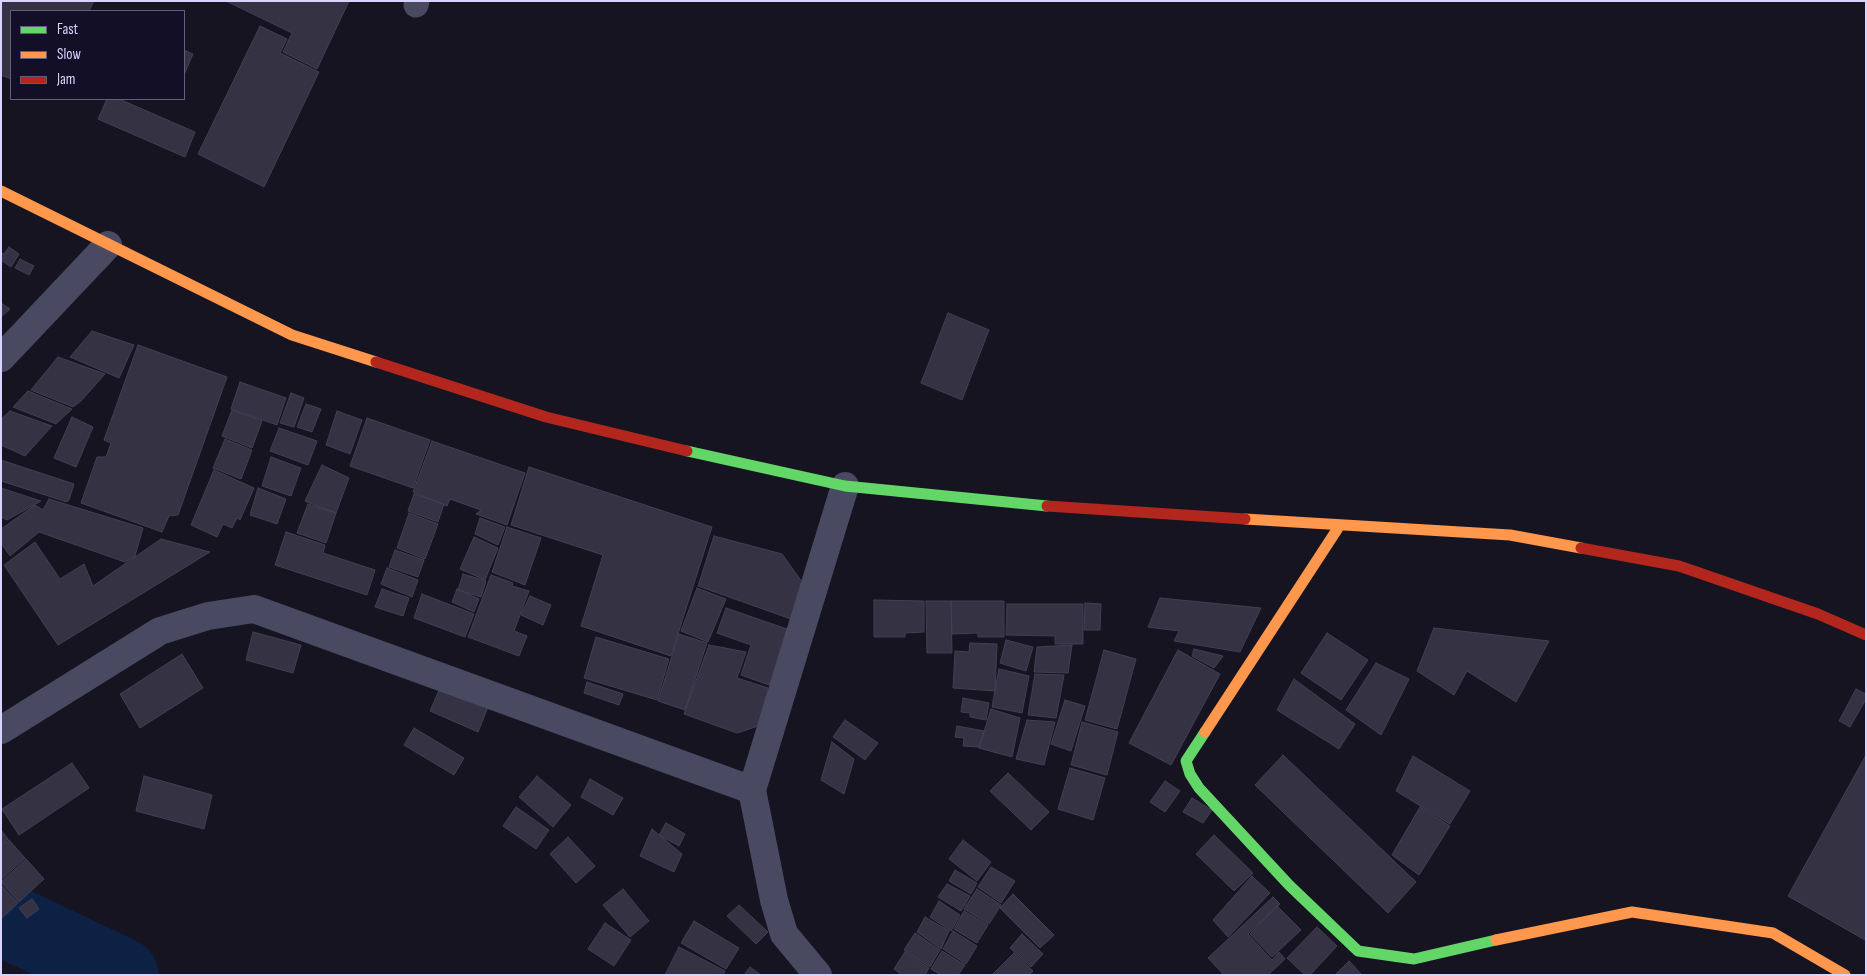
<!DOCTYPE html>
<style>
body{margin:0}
#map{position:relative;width:1867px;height:976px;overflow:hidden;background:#161421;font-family:"Sofia Sans Condensed",sans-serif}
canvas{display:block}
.frame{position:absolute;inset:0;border:2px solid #d9d4ff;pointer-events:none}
.legend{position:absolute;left:10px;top:10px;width:175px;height:90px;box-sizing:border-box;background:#130f26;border:1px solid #625e7d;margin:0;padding:6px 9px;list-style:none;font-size:15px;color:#d9d4ff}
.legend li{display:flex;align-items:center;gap:10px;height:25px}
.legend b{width:25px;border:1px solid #625e7d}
</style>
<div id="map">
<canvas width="1867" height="976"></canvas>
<div class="frame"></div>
<ul class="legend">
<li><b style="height:6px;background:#63d668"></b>Fast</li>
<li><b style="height:6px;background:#ff974d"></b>Slow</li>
<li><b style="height:6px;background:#b3261e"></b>Jam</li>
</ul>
</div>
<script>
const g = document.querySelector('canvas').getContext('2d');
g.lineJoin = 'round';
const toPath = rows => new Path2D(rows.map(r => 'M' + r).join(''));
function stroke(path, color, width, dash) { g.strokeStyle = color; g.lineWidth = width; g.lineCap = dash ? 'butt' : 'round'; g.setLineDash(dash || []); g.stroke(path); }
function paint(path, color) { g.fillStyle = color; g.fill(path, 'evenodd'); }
stroke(toPath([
 [1,918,121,975]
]), '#0d2144', 75);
const building = toPath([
 [1,1,94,1,89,11,11,11,11,79,1,75,1,1],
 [226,1,349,1,317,69,283,52,292,33,226,1],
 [260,26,287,39,280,53,319,72,264,187,198,154,260,26],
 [184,50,193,54,184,75,184,50],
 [107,99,119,99,195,132,185,157,98,119,107,99],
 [9,247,19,254,11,267,1,260,1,253,4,254,9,247],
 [20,259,34,266,29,275,15,268,20,259],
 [1,303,10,309,1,317,1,303],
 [948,313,989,330,962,400,921,383,948,313],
 [92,331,134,345,119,378,70,357,92,331],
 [138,345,227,377,178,515,169,516,162,532,81,503,97,457,106,457,111,443,104,440,138,345],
 [58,357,105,374,81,401,73,407,31,390,58,357],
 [240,382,286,398,277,425,231,409,240,382],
 [28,391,72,409,56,424,13,407,28,391],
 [291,393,304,398,294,427,280,423,291,393],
 [306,404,321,409,312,432,297,427,306,404],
 [232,410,262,421,252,448,222,436,232,410],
 [10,411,52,426,25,456,1,445,1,419,10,411],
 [337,411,362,420,350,454,326,445,337,411],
 [72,417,93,427,76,467,54,458,72,417],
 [367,418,430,440,413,488,350,466,367,418],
 [279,428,317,441,308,465,270,451,279,428],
 [225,439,252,450,241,479,213,468,225,439],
 [432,441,525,473,507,525,476,514,481,510,450,499,447,506,413,492,432,441],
 [271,457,301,468,291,496,262,486,271,457],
 [1,460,74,484,69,500,67,502,1,481,1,460],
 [322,465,349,478,336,513,305,501,322,465],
 [529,467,712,527,671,656,581,626,603,555,511,525,529,467],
 [214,470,254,488,240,520,237,518,232,528,223,524,217,537,191,525,214,470],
 [1,488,41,501,7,520,1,517,1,488],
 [258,488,286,499,277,524,250,515,258,488],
 [414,494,444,504,438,522,408,511,414,494],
 [49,499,143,528,135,556,125,562,39,532,10,556,1,543,1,529,35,505,43,510,49,499],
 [308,504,336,513,326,543,297,533,308,504],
 [409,513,438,524,425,559,397,548,409,513],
 [480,518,505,527,498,545,475,534,480,518],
 [507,527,541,538,525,585,492,572,507,527],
 [286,532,325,545,323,553,375,570,367,595,275,565,286,532],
 [714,536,782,554,805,586,791,619,698,586,714,536],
 [474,537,498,548,485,580,460,569,474,537],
 [161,539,210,552,58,645,4,565,35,542,60,579,84,564,93,586,161,539],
 [395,550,424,560,418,577,389,567,395,550],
 [387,568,418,580,412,597,381,584,387,568],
 [463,574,486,581,481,597,458,590,463,574],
 [491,575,513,583,512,586,529,591,514,631,527,636,519,656,468,637,491,575],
 [697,588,726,599,708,642,681,631,697,588],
 [382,589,409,598,403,616,375,607,382,589],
 [457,589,479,599,474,612,452,602,457,589],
 [422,594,474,614,465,637,414,618,422,594],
 [530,596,551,605,543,625,521,615,530,596],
 [1160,598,1261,608,1240,652,1174,641,1179,631,1148,627,1160,598],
 [874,600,924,601,924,632,905,633,905,637,874,637,874,600],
 [926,601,951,601,952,653,927,653,926,601],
 [951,601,1004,601,1004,637,978,637,978,633,952,634,951,601],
 [1085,603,1101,604,1100,630,1084,630,1085,603],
 [1007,604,1083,604,1083,644,1055,644,1055,636,1006,635,1007,604],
 [726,608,787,629,769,685,741,675,751,645,717,633,726,608],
 [1434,628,1549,641,1516,702,1467,671,1454,695,1417,671,1434,628],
 [253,632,301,645,293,673,246,660,253,632],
 [1327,633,1368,660,1341,700,1301,673,1327,633],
 [679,634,707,643,685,710,658,701,679,634],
 [596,637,669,659,657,700,584,678,596,637],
 [1006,640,1033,647,1026,671,1000,663,1006,640],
 [970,643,997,644,995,691,953,688,955,651,969,652,970,643],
 [709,645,746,652,737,678,768,688,758,726,737,733,684,714,709,645],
 [1072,645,1068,673,1034,672,1037,647,1072,645],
 [1194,649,1223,656,1214,668,1192,656,1194,649],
 [1104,650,1136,659,1117,729,1085,720,1104,650],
 [1178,650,1220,674,1171,765,1129,743,1178,650],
 [182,654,203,688,140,728,120,694,182,654],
 [1376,663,1409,679,1381,735,1346,710,1376,663],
 [999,669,1029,676,1022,713,992,707,999,669],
 [1035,674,1064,675,1056,718,1028,715,1035,674],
 [1294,679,1355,724,1339,749,1277,710,1294,679],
 [587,682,623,694,619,705,584,693,587,682],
 [440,688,488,707,478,732,430,711,440,688],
 [1856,689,1866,694,1866,699,1850,727,1839,721,1856,689],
 [963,698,989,703,986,720,970,717,970,713,961,712,963,698],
 [1065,700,1085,706,1071,751,1051,744,1065,700],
 [991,709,1020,718,1012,757,979,748,991,709],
 [845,720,878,743,865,760,833,737,845,720],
 [1027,720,1055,722,1044,765,1016,759,1027,720],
 [1082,722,1118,732,1107,775,1071,765,1082,722],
 [957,726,984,731,979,747,963,746,964,738,955,737,957,726],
 [414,728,464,758,454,775,404,745,414,728],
 [832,742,854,759,844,794,821,780,832,742],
 [1283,755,1416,882,1388,913,1255,785,1283,755],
 [1866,755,1866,939,1865,940,1788,896,1866,755],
 [1413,756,1470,791,1450,824,1396,791,1413,756],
 [72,763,89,788,19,835,2,809,72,763],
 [1070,768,1105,778,1093,820,1058,809,1070,768],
 [1008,773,1049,812,1031,830,990,791,1008,773],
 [144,776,212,795,204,829,136,811,144,776],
 [537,776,571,805,553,827,519,797,537,776],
 [590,779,623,798,613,815,581,797,590,779],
 [1165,781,1180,791,1165,812,1150,802,1165,781],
 [1192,798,1212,810,1203,823,1183,812,1192,798],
 [516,807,549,830,536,849,503,826,516,807],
 [1420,807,1450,826,1419,875,1392,855,1420,807],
 [666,823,685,834,679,846,659,835,666,823],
 [652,829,682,854,674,872,640,856,652,829],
 [1,830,8,839,1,845,1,830],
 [1214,835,1253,873,1234,891,1196,854,1214,835],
 [568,837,595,866,576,883,550,854,568,837],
 [9,840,25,858,1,880,1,846,9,840],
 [963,840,991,862,977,881,949,859,963,840],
 [26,859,44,879,19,902,1,882,26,859],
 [991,867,1015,881,1001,903,978,887,991,867],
 [955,870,977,883,971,894,949,881,955,870],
 [1252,876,1270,893,1228,937,1213,920,1252,876],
 [947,884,970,896,961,911,938,897,947,884],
 [1,885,18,903,1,919,1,885],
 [623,889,649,921,630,937,603,905,623,889],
 [977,889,1001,905,989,924,964,909,977,889],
 [1013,894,1054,935,1040,948,1000,908,1013,894],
 [1273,897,1280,904,1248,934,1272,960,1279,952,1285,959,1268,975,1224,975,1208,958,1273,897],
 [32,899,39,909,27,918,19,908,32,899],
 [939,901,960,915,951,931,930,917,939,901],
 [739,905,768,932,756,944,727,916,739,905],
 [1277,906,1301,930,1272,957,1250,934,1277,906],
 [964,911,988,925,977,943,954,929,964,911],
 [925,917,949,931,941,949,917,932,925,917],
 [694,921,739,948,726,969,681,943,694,921],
 [605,923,631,940,614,966,588,949,605,923],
 [1317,927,1337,946,1310,975,1305,975,1287,958,1317,927],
 [953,931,977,946,966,964,943,949,953,931],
 [915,933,940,950,930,967,904,950,915,933],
 [1022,934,1043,954,1031,967,1010,948,1022,934],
 [679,947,725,971,723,975,665,975,679,947],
 [942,951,965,965,958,975,941,975,931,969,942,951],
 [905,952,929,968,925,975,902,975,894,969,905,952],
 [1014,953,1033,971,1029,975,992,975,1014,953],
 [1349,961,1362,975,1335,975,1349,961],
 [750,967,761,975,744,975,750,967]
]);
paint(building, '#343243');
stroke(building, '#433f54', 1);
stroke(toPath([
 [416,5,417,1]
]), '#4a4962', 25);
stroke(toPath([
 [1,358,108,245],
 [1,730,160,631,208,616,254,609,752,790],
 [818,975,784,934,774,900,752,790,845,486]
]), '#4a4962', 28);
stroke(toPath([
 [687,451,845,486,1047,506],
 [1205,732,1186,761,1190,774,1199,788,1289,885,1358,951,1414,959,1496,940]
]), '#63d668', 11);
stroke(toPath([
 [1,191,292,335,376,362],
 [1245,519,1510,535,1581,548],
 [1205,732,1340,525],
 [1496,940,1632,912,1773,933,1845,975]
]), '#ff974d', 11);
stroke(toPath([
 [376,362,546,417,687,451],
 [1047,506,1245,519],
 [1581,548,1679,566,1818,614,1866,635]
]), '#b3261e', 11);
</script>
